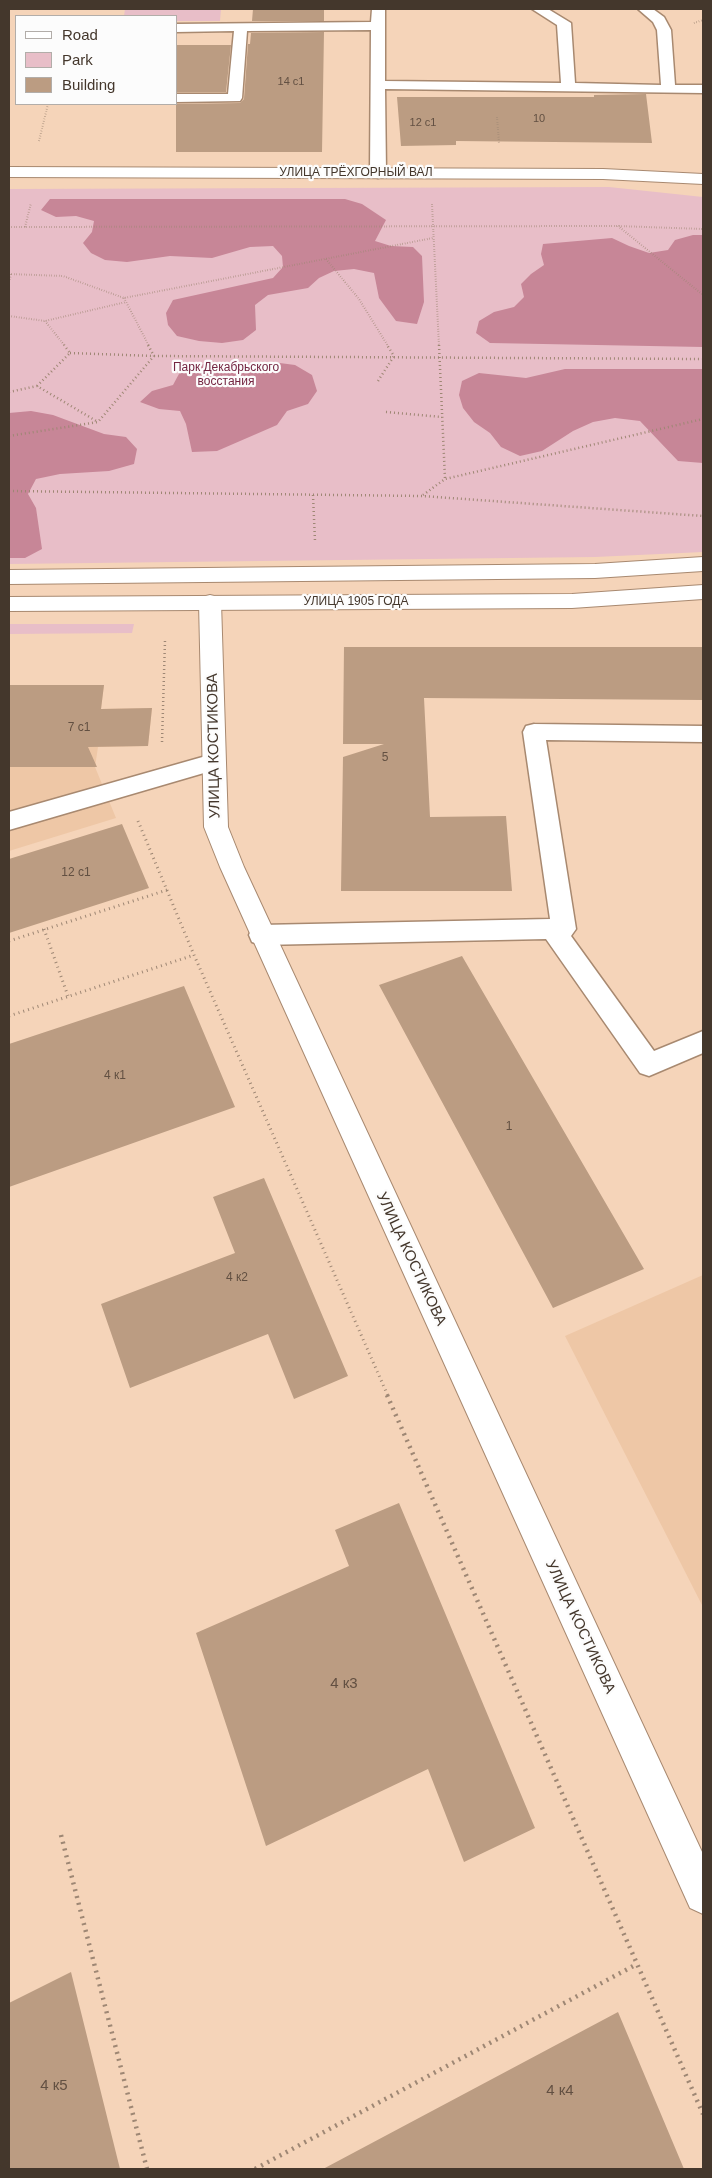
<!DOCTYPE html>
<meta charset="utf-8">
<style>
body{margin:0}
#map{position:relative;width:712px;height:2178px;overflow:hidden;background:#f5d4b9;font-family:Helvetica,sans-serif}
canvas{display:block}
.frame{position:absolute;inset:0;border:10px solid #44372c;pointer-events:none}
.legend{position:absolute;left:15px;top:15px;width:162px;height:90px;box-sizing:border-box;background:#fcfcfc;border:1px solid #b2ada9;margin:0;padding:6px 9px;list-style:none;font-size:15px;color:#44372c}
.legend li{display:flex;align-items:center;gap:10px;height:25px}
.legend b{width:25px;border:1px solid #b2ada9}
</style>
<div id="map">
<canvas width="712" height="2178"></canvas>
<div class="frame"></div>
<ul class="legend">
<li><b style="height:6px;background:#fff"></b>Road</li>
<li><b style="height:14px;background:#e8bec8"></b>Park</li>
<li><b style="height:14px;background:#bb9c82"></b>Building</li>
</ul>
</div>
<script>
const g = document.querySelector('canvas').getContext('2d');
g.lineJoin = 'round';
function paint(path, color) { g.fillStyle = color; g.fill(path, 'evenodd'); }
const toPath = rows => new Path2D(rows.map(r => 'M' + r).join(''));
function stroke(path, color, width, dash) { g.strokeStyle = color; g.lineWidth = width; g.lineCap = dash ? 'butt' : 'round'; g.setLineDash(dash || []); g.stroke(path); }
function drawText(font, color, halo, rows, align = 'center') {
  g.font = font + ' Helvetica,sans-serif'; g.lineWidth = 4.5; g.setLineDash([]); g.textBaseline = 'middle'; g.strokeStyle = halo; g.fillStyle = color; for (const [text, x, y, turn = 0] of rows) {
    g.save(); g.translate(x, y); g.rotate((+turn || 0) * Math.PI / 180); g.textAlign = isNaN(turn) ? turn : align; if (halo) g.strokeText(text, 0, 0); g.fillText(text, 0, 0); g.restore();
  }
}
paint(toPath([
 [9,685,104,685,101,709,152,708,148,746,98,747,95,767,116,818,9,851],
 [703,1275,703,1607,565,1336]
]), '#eec7a6');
paint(toPath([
 [125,9,221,9,220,21,176,21,176,16,124,16],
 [609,187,703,197,703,552,595,557,9,564,9,189],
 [9,624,134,624,132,633,9,634]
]), '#e8bec8');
paint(toPath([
 [50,199,345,199,362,204,386,220,375,241,391,246,413,247,422,256,424,302,417,324,396,321,379,298,374,273,354,269,334,271,319,278,308,288,268,295,255,305,256,330,243,340,222,343,199,341,177,336,168,325,166,313,173,300,273,278,283,267,282,256,273,246,250,247,212,258,170,256,127,262,105,260,91,253,83,243,92,232,94,221,76,216,56,217,41,210],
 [693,235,703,235,703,347,490,343,476,333,479,321,494,312,514,307,524,297,521,284,531,274,544,265,541,254,543,244,612,238,629,246,649,253,668,250,675,240],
 [272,362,295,365,312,375,317,391,308,404,287,411,277,425,217,451,192,452,186,424,180,411,159,409,140,402,152,391,173,385,180,372,196,363,218,366,235,374,257,369],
 [565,369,703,369,703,463,678,461,640,421,615,418,593,422,573,431,542,451,520,456,501,447,490,433,474,422,463,408,459,395,462,381,479,373,526,378],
 [31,411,53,415,104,434,126,437,137,449,134,464,109,471,60,474,36,479,28,494,36,508,42,549,25,558,9,558,9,413]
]), '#c78697');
paint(toPath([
 [253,9,324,9,324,21,252,21],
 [324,32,322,152,176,152,176,104,240,103,244,99,248,44,250,44,251,33],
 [176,45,231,45,226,92,176,92],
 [646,94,652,143,456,141,456,145,401,146,397,97,594,97,594,95],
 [344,647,703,647,703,700,424,698,430,817,506,816,512,891,341,891,343,757,384,744,343,744],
 [9,685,104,685,101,709,152,708,148,746,88,747,97,767,9,767],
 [122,824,149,888,9,933,9,859],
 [462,956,644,1269,553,1308,379,985],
 [184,986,235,1107,9,1187,9,1044],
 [264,1178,348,1376,294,1399,268,1334,130,1388,101,1304,235,1253,213,1197],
 [399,1503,535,1828,464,1862,428,1769,266,1846,196,1633,349,1566,335,1530],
 [71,1972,120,2169,9,2169,9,2003],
 [618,2012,684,2169,323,2169]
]), '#bb9c82');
const lane = toPath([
 [372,9,385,9,385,81,561,83,557,25,532,9,548,9,571,23,575,83,661,85,657,30,653,22,638,9,653,9,664,17,671,30,675,85,703,85,703,93,385,89,386,173,383,176,378,178,373,176,370,173,371,30,247,31,242,98,240,101,176,102,176,94,228,94,234,31,176,32,176,24,371,22,372,9],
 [534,724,703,726,703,742,546,740,576,929,571,936,654,1051,703,1031,703,1053,649,1076,640,1073,546,939,261,945,252,942,249,935,252,928,261,925,550,919,523,732,526,726,534,724],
 [213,754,221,756,224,762,221,768,9,830,9,812,213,754]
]);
const street = toPath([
 [210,595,218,597,221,602,228,827,244,867,703,1854,703,1914,690,1908,220,867,204,827,199,602,202,597,210,595]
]);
const secondary = toPath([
 [9,167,603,169,703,174,703,184,603,179,9,177,9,167],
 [703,557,703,571,595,578,9,584,9,570,595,564,703,557],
 [703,585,703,599,572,608,9,611,9,597,572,594,703,585]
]);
stroke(lane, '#a88970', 3);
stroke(street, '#a88970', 2);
stroke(secondary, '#a88970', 2);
stroke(toPath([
 [694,23,703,20],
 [497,117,499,143],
 [39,141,48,104],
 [432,204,439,346],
 [618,226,703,295],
 [9,227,617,226,703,229],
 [25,227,31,203],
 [326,259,359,299,388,346],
 [9,274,63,276,124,298,433,238],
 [9,282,11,274],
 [124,298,149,346],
 [9,316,45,321,126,302],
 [45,321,65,346]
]), '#9e8774', 2, [0.5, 2]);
stroke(toPath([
 [439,345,445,479],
 [70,353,154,356,703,359],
 [378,381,394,356,387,345],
 [37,386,70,353,64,345],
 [9,392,37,386,98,422],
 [386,412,442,417],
 [9,436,98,422,154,356,148,345],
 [9,491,422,496,703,516],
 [313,495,315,541],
 [423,495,445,479,703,419],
 [162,742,165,640]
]), '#9e8774', 2.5, [1, 3]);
stroke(toPath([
 [138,821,194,955,388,1396],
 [44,929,68,996],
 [9,941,167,890],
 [9,1016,194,955]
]), '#9e8774', 3, [1, 4]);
stroke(toPath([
 [387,1395,703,2114],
 [61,1835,147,2169],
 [255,2169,637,1964]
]), '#9e8774', 4.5, [2, 5]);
paint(lane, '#fff');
paint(street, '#fff');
paint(secondary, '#fff');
drawText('11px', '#625042', null, [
 ["14 с1",291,82],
 ["10",539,119],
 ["12 с1",423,123]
]);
drawText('12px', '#44372c', '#fcfcfc', [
 ["УЛИЦА ТРЁХГОРНЫЙ ВАЛ",356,173],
 ["УЛИЦА 1905 ГОДА",356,602]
]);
drawText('12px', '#742642', '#fcfcfc', [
 ["Парк Декабрьского",226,368],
 ["восстания",226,382]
]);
drawText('12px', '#625042', null, [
 ["7 с1",79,728],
 ["5",385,758],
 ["12 с1",76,873],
 ["4 к1",115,1076],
 ["1",509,1127],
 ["4 к2",237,1278]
]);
drawText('15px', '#44372c', '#fcfcfc', [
 ["УЛИЦА КОСТИКОВА",214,746,-91],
 ["УЛИЦА КОСТИКОВА",411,1259,65],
 ["УЛИЦА КОСТИКОВА",580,1627,65]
]);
drawText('15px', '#625042', null, [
 ["4 к3",344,1684],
 ["4 к5",54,2086],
 ["4 к4",560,2091]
]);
</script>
